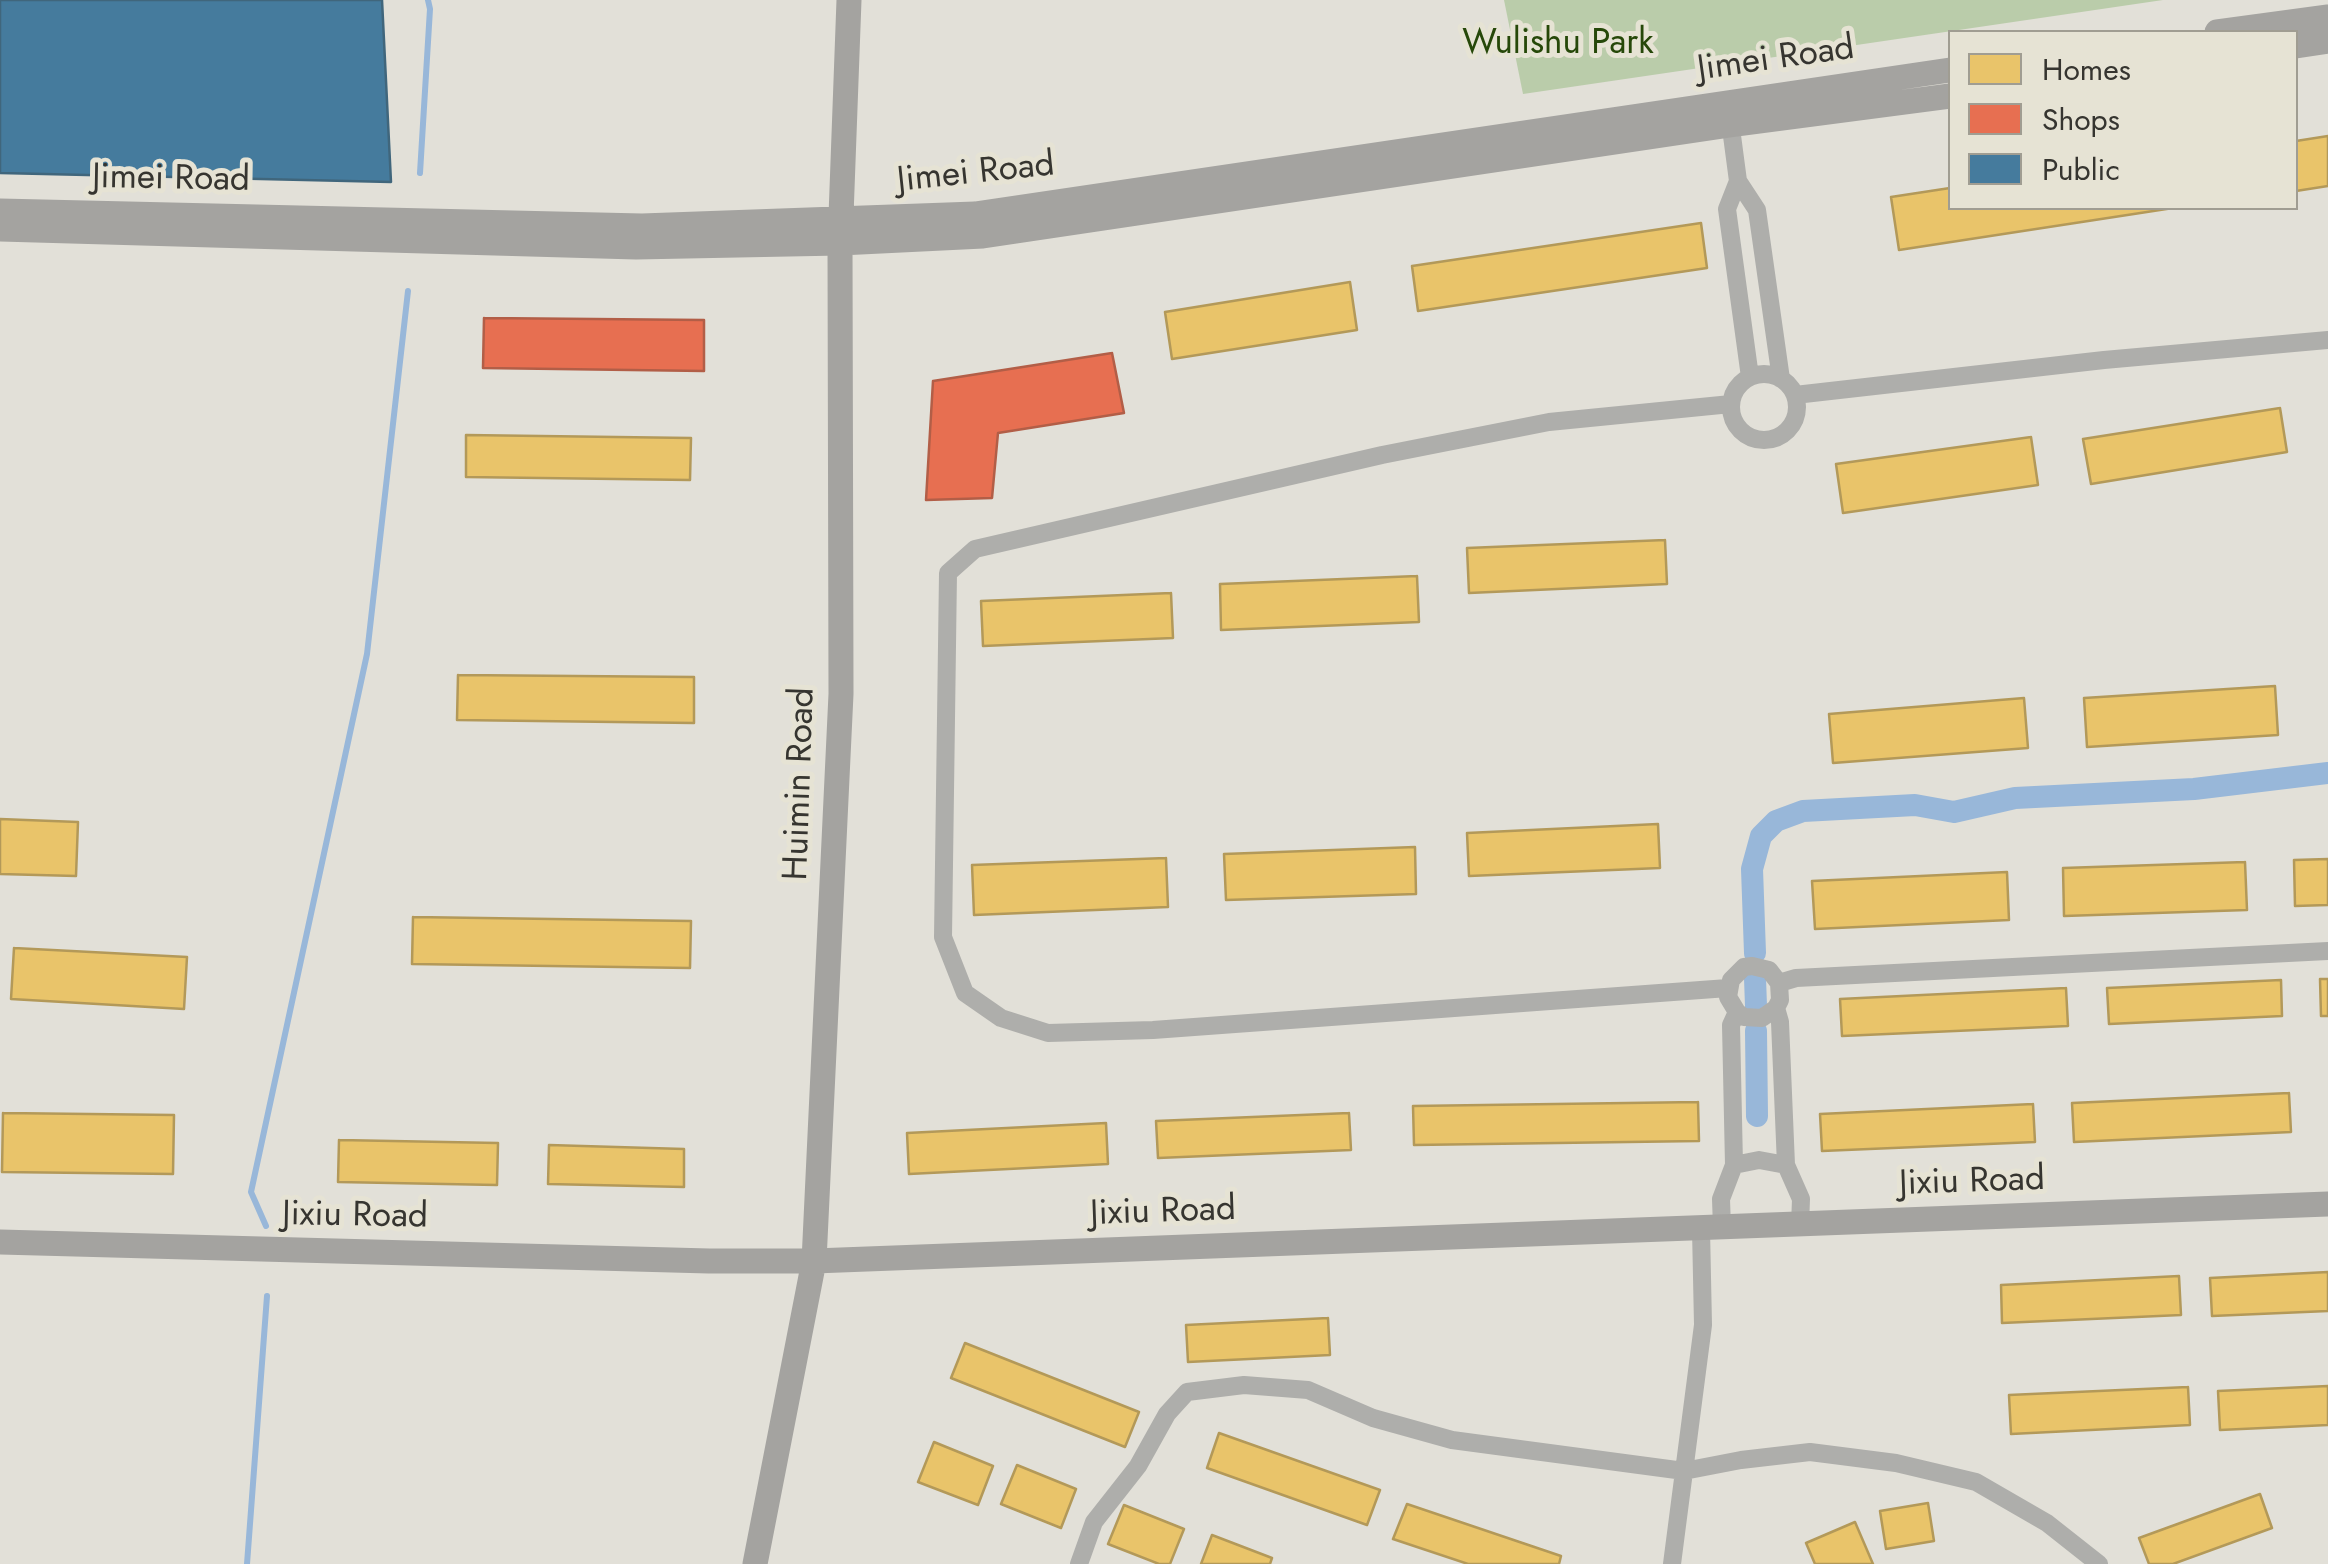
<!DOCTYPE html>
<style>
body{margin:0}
#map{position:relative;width:2328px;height:1564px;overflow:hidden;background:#e2e0d8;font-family:Jost,sans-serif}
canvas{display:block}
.legend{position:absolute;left:1948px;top:30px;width:350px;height:180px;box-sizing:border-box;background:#e6e3d4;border:2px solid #a09d92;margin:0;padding:12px 18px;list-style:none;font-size:30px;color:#363530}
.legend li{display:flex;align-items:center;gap:20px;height:50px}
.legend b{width:50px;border:2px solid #a09d92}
</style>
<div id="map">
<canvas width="2328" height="1564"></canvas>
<ul class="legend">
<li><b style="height:28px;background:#e9c46a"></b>Homes</li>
<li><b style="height:28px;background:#e76f51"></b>Shops</li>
<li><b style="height:28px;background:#457b9d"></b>Public</li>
</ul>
</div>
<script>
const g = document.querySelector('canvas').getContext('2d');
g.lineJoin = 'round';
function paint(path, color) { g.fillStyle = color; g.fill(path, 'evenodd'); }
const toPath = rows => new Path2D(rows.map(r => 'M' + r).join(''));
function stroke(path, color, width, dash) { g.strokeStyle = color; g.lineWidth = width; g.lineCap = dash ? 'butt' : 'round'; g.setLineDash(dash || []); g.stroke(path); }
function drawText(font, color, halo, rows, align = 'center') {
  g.font = font + ' Jost,sans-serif'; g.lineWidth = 10; g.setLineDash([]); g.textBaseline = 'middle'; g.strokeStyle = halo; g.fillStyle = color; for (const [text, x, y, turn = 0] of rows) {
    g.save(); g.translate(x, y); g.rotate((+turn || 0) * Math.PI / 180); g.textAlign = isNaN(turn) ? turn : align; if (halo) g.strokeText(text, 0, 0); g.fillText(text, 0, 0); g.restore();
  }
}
paint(toPath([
 [1504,0,2163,0,1523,94]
]), '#baccaa');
const homes = toPath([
 [2328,136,2328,186,2296,191,2296,141,2328,136],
 [1950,188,1950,208,2173,208,1899,250,1891,197,1950,188],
 [1701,223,1707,268,1418,311,1412,266,1701,223],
 [1350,282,1357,330,1172,359,1165,312,1350,282],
 [2280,408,2287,452,2091,484,2083,439,2280,408],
 [466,435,691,438,690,480,466,477,466,435],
 [2031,437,2038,485,1843,513,1836,464,2031,437],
 [1665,540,1667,584,1469,593,1467,548,1665,540],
 [1417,576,1419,622,1221,630,1220,584,1417,576],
 [1171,593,1173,638,983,646,981,601,1171,593],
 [458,675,694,677,694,723,457,720,458,675],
 [2275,686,2278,735,2087,747,2084,698,2275,686],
 [2024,698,2028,748,1833,763,1829,714,2024,698],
 [0,819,78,822,76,876,0,874,0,819],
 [1658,824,1660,868,1469,876,1467,833,1658,824],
 [1415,847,1416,894,1226,900,1224,854,1415,847],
 [1166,858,1168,907,974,915,972,865,1166,858],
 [2328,859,2328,905,2295,906,2294,860,2328,859],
 [2245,862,2247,910,2064,916,2063,868,2245,862],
 [2007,872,2009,920,1815,929,1812,881,2007,872],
 [413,917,691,921,690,968,412,964,413,917],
 [14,948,187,957,184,1009,11,999,14,948],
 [2320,979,2328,979,2328,1016,2321,1016,2320,979],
 [2281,980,2282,1016,2109,1024,2107,988,2281,980],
 [2066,988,2068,1026,1842,1036,1840,999,2066,988],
 [2289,1093,2291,1132,2074,1142,2072,1103,2289,1093],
 [1698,1102,1699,1141,1414,1145,1413,1106,1698,1102],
 [2033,1104,2035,1142,1822,1151,1820,1114,2033,1104],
 [3,1113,174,1115,173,1174,2,1172,3,1113],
 [1349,1113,1351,1150,1158,1158,1156,1121,1349,1113],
 [1106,1123,1108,1164,909,1174,907,1133,1106,1123],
 [339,1140,498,1143,497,1185,338,1182,339,1140],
 [549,1145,684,1149,684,1187,548,1184,549,1145],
 [2328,1272,2328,1311,2212,1316,2210,1278,2328,1272],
 [2179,1276,2181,1315,2002,1323,2001,1285,2179,1276],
 [1328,1318,1330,1355,1188,1362,1186,1325,1328,1318],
 [965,1343,1139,1412,1125,1447,951,1378,965,1343],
 [2328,1386,2328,1425,2220,1430,2218,1391,2328,1386],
 [2188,1387,2190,1425,2011,1434,2009,1395,2188,1387],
 [1219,1433,1380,1490,1367,1525,1207,1468,1219,1433],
 [934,1442,993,1466,978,1505,918,1482,934,1442],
 [1017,1465,1076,1489,1061,1528,1001,1504,1017,1465],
 [2260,1494,2272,1528,2173,1564,2149,1564,2139,1538,2260,1494],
 [1928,1503,1934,1541,1886,1549,1880,1511,1928,1503],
 [1407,1504,1561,1556,1559,1564,1468,1564,1393,1539,1407,1504],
 [1124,1505,1184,1529,1170,1564,1159,1564,1108,1544,1124,1505],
 [1855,1522,1873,1564,1815,1564,1806,1543,1855,1522],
 [1212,1535,1272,1558,1270,1564,1201,1564,1212,1535]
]);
paint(homes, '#e9c46a');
stroke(homes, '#b39959', 2.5);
const shops = toPath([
 [484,318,704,320,704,371,483,368,484,318],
 [1112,353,1124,413,998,433,992,498,926,500,933,381,1112,353]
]);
paint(shops, '#e76f51');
stroke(shops, '#b25e47', 2.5);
const public = toPath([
 [0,0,382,0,391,182,0,173,0,0]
]);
paint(public, '#457b9d');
stroke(public, '#40667c', 2.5);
stroke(toPath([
 [420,173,430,9,428,0],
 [266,1226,251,1192,367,654,408,291],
 [247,1564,267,1296]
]), '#98b7d9', 6);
stroke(toPath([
 [1755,953,1752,869,1761,836,1776,821,1803,811,1915,805,1954,812,2015,798,2194,789,2328,773],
 [1755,978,1756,1006],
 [1756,1031,1757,1116]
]), '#98b7d9', 22);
stroke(toPath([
 [1729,113,1738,181,1757,210,1781,379],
 [1738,181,1727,209,1750,377],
 '1731 407a33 33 0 1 1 66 0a33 33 0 1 1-66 0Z',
 [1795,395,2104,360,2328,340],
 [1779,983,1796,978,2328,951],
 [1728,988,1153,1030,1048,1033,1001,1018,965,993,943,937,948,573,975,549,1382,455,1549,422,1731,404],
 [1776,1008,1762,1018,1744,1017,1737,1012,1728,997,1731,980,1744,967,1752,966,1769,970,1779,983,1780,1000,1776,1008,1780,1022,1786,1165],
 [1734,1165,1731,1025,1737,1012],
 [1722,1228,1721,1199,1734,1165,1759,1160,1786,1165,1801,1199,1800,1225],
 [1079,1564,1094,1522,1138,1466,1167,1414,1187,1392,1244,1385,1308,1390,1373,1418,1452,1440,1684,1471,1741,1460,1810,1452,1896,1463,1976,1482,2047,1523,2099,1564],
 [1672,1564,1703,1325,1701,1229]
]), '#aeaeab', 18);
stroke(toPath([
 [2217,32,2328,17],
 [2296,46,2328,41],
 [0,211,642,226,975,214,1950,70],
 [0,229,636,247,840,243,983,236,1730,125,1950,96],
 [0,1242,709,1261,814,1261,2328,1204],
 [755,1564,814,1261,841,694,840,243,849,0]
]), '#a4a3a0', 25);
drawText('35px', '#264809', '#e6e3d4', [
 ["Wulishu Park",1558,45]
]);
drawText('35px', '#363530', '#e6e3d4', [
 ["Jimei Road",1776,60,-8],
 ["Jimei Road",976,174,-6],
 ["Jimei Road",171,180,1],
 ["Huimin Road",801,784,-88],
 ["Jixiu Road",1972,1183,-2],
 ["Jixiu Road",1163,1213,-2],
 ["Jixiu Road",355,1217,1]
]);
</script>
